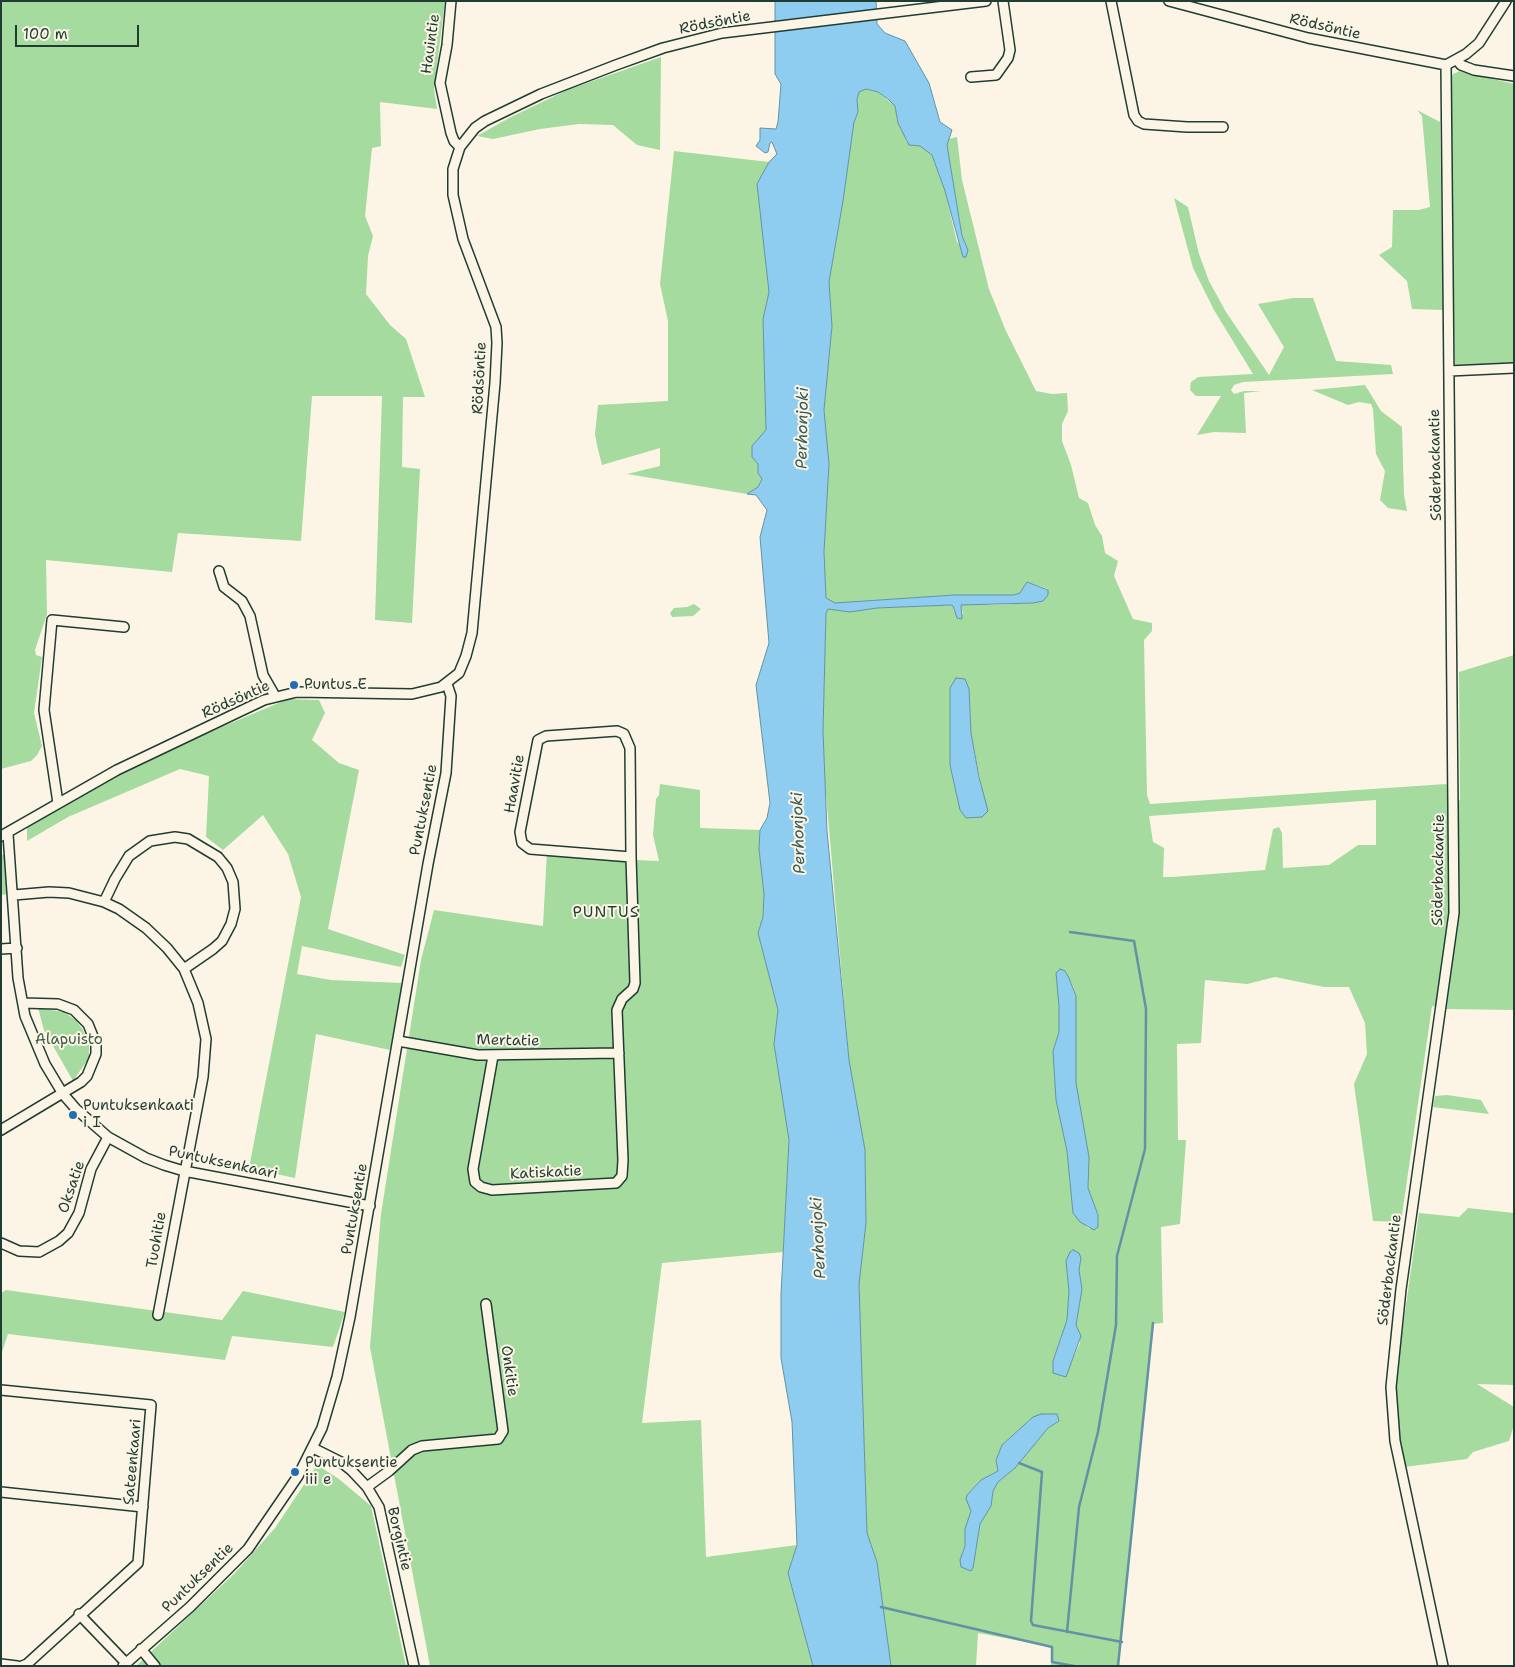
<!DOCTYPE html>
<meta charset="utf-8">
<style>
body{margin:0}
#map{position:relative;width:1515px;height:1667px;overflow:hidden;background:#fcf5e5;font-family:"Shantell Sans",sans-serif}
canvas{display:block}
.frame{position:absolute;inset:0;border:2px solid #1f3d34;pointer-events:none}
.scale{position:absolute;left:15px;top:25px;width:124px;height:22px;box-sizing:border-box;border:2px solid #1f3d34;border-top:0;padding-left:6px;font-size:15px;line-height:18px;white-space:nowrap;color:#1f3d34;-webkit-text-stroke:4px #fcf5e5;paint-order:stroke}
</style>
<div id="map">
<canvas width="1515" height="1667"></canvas>
<div class="frame"></div>
<div class="scale">100 m</div>
</div>
<script>
const g = document.querySelector('canvas').getContext('2d');
g.lineJoin = 'round';
function paint(path, color) { g.fillStyle = color; g.fill(path, 'evenodd'); }
const toPath = rows => new Path2D(rows.map(r => 'M' + r).join(''));
function stroke(path, color, width, dash) { g.strokeStyle = color; g.lineWidth = width; g.lineCap = dash ? 'butt' : 'round'; g.setLineDash(dash || []); g.stroke(path); }
function drawText(font, color, halo, rows, align = 'center') {
  g.font = font + ' "Shantell Sans",sans-serif'; g.lineWidth = 4; g.setLineDash([]); g.textBaseline = 'middle'; g.strokeStyle = halo; g.fillStyle = color; for (const [text, x, y, turn = 0] of rows) {
    g.save(); g.translate(x, y); g.rotate((+turn || 0) * Math.PI / 180); g.textAlign = isNaN(turn) ? turn : align; if (halo) g.strokeText(text, 0, 0); g.fillText(text, 0, 0); g.restore();
  }
}
paint(toPath([
 [1,1,445,1,434,89,437,109,380,102,381,146,372,148,365,216,373,236,368,256,366,294,390,325,406,339,425,397,403,397,402,467,420,469,412,623,375,620,382,396,312,396,301,541,178,533,172,572,46,560,47,614,35,650,36,655,42,657,34,713,42,746,37,755,31,761,1,769],
 [661,57,660,150,637,145,613,125,579,124,540,129,493,139,477,136,509,118,567,90],
 [1460,71,1514,84,1514,373,1455,376,1450,81,1453,74],
 [866,89,878,92,895,106,898,123,905,133,906,141,913,146,920,146,928,150,932,155,945,191,957,242,968,250,962,236,947,145,948,139,957,137,962,180,982,261,989,289,1006,331,1036,391,1052,394,1067,393,1068,411,1062,424,1062,441,1071,465,1079,498,1088,503,1095,525,1102,536,1105,553,1118,561,1114,576,1133,619,1152,623,1152,631,1144,640,1147,795,1150,804,1446,784,1460,801,1459,672,1514,655,1514,1010,1447,1009,1432,1006,1401,1222,1373,1221,1354,1084,1367,1054,1365,1023,1349,987,1324,987,1275,977,1247,984,1205,980,1201,1043,1177,1044,1178,1140,1186,1140,1180,1224,1161,1227,1163,1323,1153,1324,1118,1666,1051,1666,1052,1647,978,1633,976,1666,891,1666,877,1562,867,1533,859,1284,866,1223,865,1150,849,1060,825,782,823,731,826,613,828,609,850,612,877,608,951,605,953,606,954,612,963,614,961,605,971,604,993,605,1033,603,1048,595,1048,589,1027,582,1020,593,1014,595,954,595,835,603,826,598,824,552,829,464,824,410,832,326,829,282,843,201,854,122,858,112,857,99,859,92],
 [950,688,969,689,971,733,984,799,957,795,950,765],
 [1376,800,1376,845,1358,845,1329,865,1283,868,1282,833,1279,827,1273,829,1265,870,1172,877,1163,877,1164,848,1153,842,1149,816],
 [1065,971,1073,986,1076,996,1076,1083,1089,1157,1088,1188,1098,1215,1089,1229,1073,1213,1067,1151,1056,1100,1053,1051,1059,1032,1059,1006,1056,973],
 [1081,1258,1079,1270,1082,1289,1076,1325,1080,1343,1070,1365,1054,1373,1053,1361,1067,1320,1069,1291,1066,1261],
 [1033,1417,1059,1421,1048,1428,1008,1474,998,1482,993,1491,991,1506,980,1524,974,1562,962,1554,965,1546,971,1511,967,1495,981,1480,998,1471,996,1460,1002,1445],
 [1417,110,1440,122,1443,310,1412,309,1407,281,1379,255,1392,247,1393,210,1419,210,1430,207,1422,116],
 [674,151,769,162,757,184,769,292,763,319,766,430,752,457,758,464,758,473,762,479,758,487,747,494,627,474,660,466,660,448,602,465,597,445,595,434,598,405,668,401,668,321,660,284],
 [1174,198,1188,207,1199,254,1209,281,1226,312,1269,375,1284,347,1258,304,1293,298,1313,298,1336,361,1391,365,1393,374,1243,382,1234,385,1231,390,1234,394,1244,391,1261,391,1244,393,1246,433,1214,432,1197,435,1221,396,1196,396,1190,390,1191,382,1198,377,1253,374,1214,310,1193,268],
 [1365,385,1381,411,1402,427,1404,495,1407,511,1388,508,1380,500,1385,471,1376,454,1373,409,1371,404,1359,402,1348,405,1312,390],
 [694,604,701,609,693,616,672,617,670,613,674,608,687,607],
 [288,699,319,700,325,713,312,740,339,763,359,770,328,929,405,955,401,967,302,946,297,974,331,980,402,983,390,1050,316,1034,295,1178,249,1168,301,897,288,854,263,815,223,850,206,837,209,776,180,769,68,817,27,841,27,827,109,780,172,748],
 [660,784,700,790,700,828,760,830,759,849,764,894,763,917,758,933,778,1010,774,1044,789,1140,783,1252,662,1263,642,1423,701,1420,706,1557,797,1545,788,1573,813,1666,430,1666,370,1347,381,1214,421,960,434,910,543,926,547,851,574,854,585,858,659,861,653,835,656,799,659,795],
 [4,854,7,894,1,895,1,856],
 [38,1008,64,1012,76,1020,83,1030,89,1044,89,1058,73,1081,44,1030],
 [1447,1095,1481,1100,1489,1114,1433,1107,1435,1096],
 [1468,1208,1514,1213,1514,1385,1477,1384,1514,1407,1514,1425,1509,1441,1473,1452,1467,1459,1404,1467,1396,1416,1396,1376,1419,1213,1459,1217],
 [6,1290,222,1320,243,1291,345,1312,333,1347,232,1336,225,1360,8,1334,1,1355,1,1293],
 [317,1465,339,1479,371,1506,406,1666,136,1666,235,1573,275,1528]
]), '#a5db9e');
const water = toPath([
 [775,1,876,1,877,24,885,33,905,41,929,83,940,122,952,130,947,145,962,236,968,250,966,257,963,257,945,191,932,155,920,146,909,145,898,123,895,106,888,99,878,92,866,89,859,92,857,99,858,112,854,122,843,201,829,282,832,326,824,410,829,464,824,552,826,598,835,603,954,595,1014,595,1020,593,1027,582,1048,590,1048,595,1043,601,1033,603,961,605,962,619,957,618,953,606,951,605,877,608,850,612,828,609,826,613,823,731,827,831,849,1060,865,1150,866,1223,859,1284,867,1533,877,1562,891,1666,813,1666,788,1573,797,1545,792,1422,781,1358,781,1294,789,1140,774,1044,778,1010,758,933,763,917,764,894,759,849,760,830,767,818,770,803,756,685,769,643,760,537,767,510,756,495,747,494,758,487,762,479,758,473,758,464,752,457,752,446,766,430,763,319,769,292,757,184,769,162,777,154,772,142,770,143,768,152,765,153,756,146,760,140,760,128,776,129,778,122,781,84,775,74,775,1],
 [956,678,965,679,969,689,971,733,979,777,988,811,982,817,966,818,960,810,950,765,950,688,956,678],
 [1060,969,1065,971,1069,978,1076,996,1076,1083,1089,1157,1088,1188,1098,1215,1098,1227,1094,1230,1080,1222,1073,1213,1067,1151,1056,1100,1053,1051,1059,1032,1059,1006,1056,973,1060,969],
 [1073,1250,1079,1253,1081,1258,1079,1270,1082,1289,1076,1325,1081,1336,1066,1377,1053,1373,1053,1361,1067,1320,1069,1291,1066,1261,1070,1252,1073,1250],
 [1041,1414,1057,1414,1059,1421,1048,1428,1015,1468,998,1482,993,1491,991,1506,980,1524,973,1568,971,1571,961,1567,960,1560,965,1546,965,1529,971,1511,966,1499,967,1495,981,1480,998,1471,996,1460,1002,1445,1033,1417,1041,1414]
]);
paint(water, '#8ecdef');
stroke(water, '#6293a4', 1);
stroke(toPath([
 [1019,1463,1042,1472,1031,1621,1033,1625,1122,1642],
 [881,1607,1052,1647,1052,1662,1074,1666],
 [1067,1632,1079,1507,1098,1432,1116,1325,1117,1256,1145,1149,1146,1009,1134,941,1070,932],
 [1118,1666,1153,1323]
]), '#6293a4', 2.5);
const minor = toPath([
 [451,1,447,45,440,83,451,133,454,141,460,147],
 [1111,1,1134,115,1138,121,1144,124,1187,127,1223,127],
 [1169,1,1308,38,1446,65],
 [1457,60,1461,65,1474,70,1514,76],
 [1446,65,1466,54,1479,43,1506,1],
 [971,77,996,75,1008,58,1010,50,1003,1],
 [1449,371,1514,368],
 [219,571,224,587,242,601,250,616,263,675,275,696],
 [617,731,624,734,630,748,631,857,530,849,522,843,520,832,538,740,546,736,617,731],
 [58,803,44,710,52,620,124,627],
 [8,834,18,978,25,1016,45,1064,63,1094,76,1109,108,1137,146,1158,164,1165,184,1171,370,1206],
 [1,836,117,770,264,700,297,692,412,694,441,687,459,673,466,656,472,633,495,383,497,343,496,327,463,239,453,195,453,169,460,147,475,128,485,121,541,94,616,65,663,48,722,33,986,1],
 [14,895,49,892,69,893,104,902,119,909,146,928,167,948,184,969,198,1003,206,1039,203,1077,158,1315],
 [104,902,115,879,129,856,150,841,175,837,188,839,218,857,227,868,233,882,235,909,231,924,222,941,213,949,184,969],
 [1,949,17,948],
 [398,1041,478,1055,619,1053],
 [493,1056,473,1169,475,1182,481,1187,492,1190,616,1183,622,1176,623,1160,617,1010,622,999,633,989,635,983,631,857],
 [1,1130,81,1082,87,1076,96,1054,96,1044,88,1024,74,1010,58,1004,23,1003],
 [1,1243,19,1251,39,1252,59,1241,68,1233,79,1213,91,1169,108,1137],
 [1,1390,151,1405,138,1563,27,1664,22,1666],
 [313,1448,341,1462,351,1470,367,1487,379,1507,414,1666],
 [367,1487,389,1471,412,1450,422,1446,498,1439,503,1431,486,1304],
 [1,1492,143,1507],
 [79,1614,126,1663],
 [141,1649,155,1666],
 [1,1664,17,1666],
 [123,1666,190,1607,248,1549,298,1476,322,1428,337,1377,350,1317,428,864,446,773,451,696,447,684],
 [1443,1666,1395,1441,1391,1387,1401,1289,1454,913,1446,65]
]);
stroke(minor, '#1f3d34', 12);
stroke(minor, '#fcf5e5', 9);
for (const [x, y, r, color] of [
 [294,685,5,"#1f6fb2"],
 [73,1115,5,"#1f6fb2"],
 [295,1472,5,"#1f6fb2"]
]) { const dot = new Path2D(); dot.arc(x, y, r, 0, 2 * Math.PI); g.fillStyle = color; g.fill(dot); stroke(dot, '#fcf5e5', 2); }
drawText('15px', '#1f3d34', '#fcf5e5', [
 ["Rödsöntie",715,23,-11],
 ["Rödsöntie",1325,27,13],
 ["Hauintie",431,44,-82],
 ["Rödsöntie",480,378,-87],
 ["Söderbackantie",1436,465,-91],
 ["Rödsöntie",236,700,-24],
 ["Haavitie",515,784,-80],
 ["Puntuksentie",424,810,-79],
 ["Söderbackantie",1439,870,-89],
 ["Mertatie",508,1041,1],
 ["Puntuksenkaari",223,1163,12],
 ["Katiskatie",546,1173,-3],
 ["Oksatie",72,1187,-71],
 ["Puntuksentie",355,1209,-80],
 ["Tuohitie",157,1240,-80],
 ["Söderbackantie",1390,1270,-83],
 ["Onkitie",509,1371,82],
 ["Sateenkaari",133,1462,-85],
 ["Borgintie",399,1539,77],
 ["Puntuksentie",198,1578,-44]
]);
drawText('15px', '#1f3d34', '#fcf5e5', [
 ["Puntus E",304,685],
 ["Puntuksenkaati",83,1106],
 ["i I",83,1123],
 ["Puntuksentie",305,1463],
 ["iii e",305,1480]
], 'left');
drawText('15px', '#3a5d49', '#fcf5e5', [
 ["Alapuisto",69,1040]
]);
drawText('italic 16px', '#355a59', '#fcf5e5', [
 ["Perhonjoki",803,428,-89],
 ["Perhonjoki",799,833,-92],
 ["Perhonjoki",819,1238,-93]
]);
g.letterSpacing = '1px';
drawText('16px', '#1f3d34', '#fcf5e5', [
 ["PUNTUS",606,913]
]);
g.letterSpacing = '0px';
</script>
